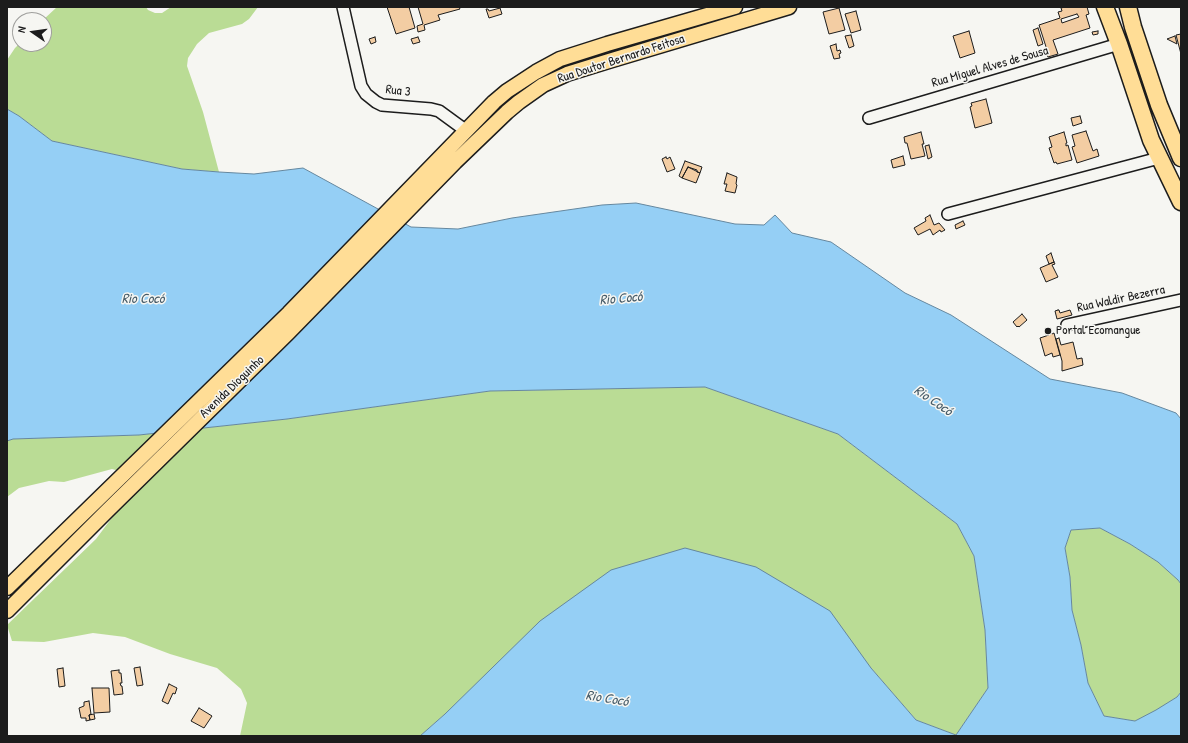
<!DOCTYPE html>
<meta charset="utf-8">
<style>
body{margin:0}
#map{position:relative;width:1188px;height:743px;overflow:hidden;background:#f6f6f2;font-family:"Patrick Hand",sans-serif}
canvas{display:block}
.frame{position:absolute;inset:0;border:8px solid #1c1c1c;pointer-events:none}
.north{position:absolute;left:12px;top:12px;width:40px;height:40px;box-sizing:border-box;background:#f6f6f2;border:1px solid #9f9f9c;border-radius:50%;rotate:283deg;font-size:11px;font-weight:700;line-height:16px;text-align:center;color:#1c1c1c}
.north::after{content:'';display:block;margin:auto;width:14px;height:18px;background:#1c1c1c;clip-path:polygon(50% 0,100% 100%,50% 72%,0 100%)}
</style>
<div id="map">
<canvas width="1188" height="743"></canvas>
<div class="frame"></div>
<div class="north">N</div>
</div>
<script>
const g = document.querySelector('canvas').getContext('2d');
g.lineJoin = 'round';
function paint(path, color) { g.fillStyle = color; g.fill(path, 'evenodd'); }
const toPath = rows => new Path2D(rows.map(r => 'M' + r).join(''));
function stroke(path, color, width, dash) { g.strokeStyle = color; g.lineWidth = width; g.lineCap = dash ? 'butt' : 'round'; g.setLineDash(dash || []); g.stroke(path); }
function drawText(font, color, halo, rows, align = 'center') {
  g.font = font + ' "Patrick Hand",sans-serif'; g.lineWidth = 3; g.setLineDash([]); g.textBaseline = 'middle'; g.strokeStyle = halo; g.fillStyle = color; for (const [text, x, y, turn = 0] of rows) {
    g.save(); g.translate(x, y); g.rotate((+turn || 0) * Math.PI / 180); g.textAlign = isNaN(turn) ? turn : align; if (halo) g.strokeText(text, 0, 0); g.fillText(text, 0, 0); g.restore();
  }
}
paint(toPath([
 [57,7,146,7,148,10,155,13,162,13,171,7,258,7,249,19,242,24,209,33,197,44,188,58,187,66,203,112,219,172,182,169,52,141,19,116,7,109,7,60,15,48,20,43,20,44,44,44,44,20,43,20],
 [705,387,838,434,957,524,974,556,985,630,988,688,956,735,916,720,871,668,445,714,420,736,240,736,247,703,241,689,217,668,170,654,125,637,93,633,44,642,12,641,7,625,96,539,117,511,129,501,134,487,127,473,112,469,64,482,49,481,19,488,7,497,7,441,12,439,139,435,287,419,490,391],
 [1100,528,1130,544,1158,562,1178,580,1181,584,1181,692,1177,697,1156,711,1135,721,1104,716,1088,683,1081,645,1072,610,1070,577,1065,548,1071,530]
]), '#badc95');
const water = toPath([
 [7,109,19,116,52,141,182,169,219,172,254,174,303,168,411,227,458,229,512,218,602,205,636,203,735,224,764,225,775,215,792,233,831,242,905,293,951,315,1050,379,1122,393,1176,413,1181,419,1181,584,1178,580,1158,562,1130,544,1100,528,1071,530,1065,548,1070,577,1072,610,1081,645,1088,683,1104,716,1135,721,1156,710,1177,697,1181,692,1181,736,420,736,445,714,540,621,611,570,685,548,756,567,830,611,871,668,916,720,956,735,988,688,985,630,974,556,957,524,838,434,705,387,490,391,287,419,139,435,13,439,7,441,7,109]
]);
paint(water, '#95cff5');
stroke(water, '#65879e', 1);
const building = toPath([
 [387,7,409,7,415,28,396,34,387,7],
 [418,7,459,7,460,9,438,15,440,20,424,25,425,30,418,32,417,26,423,24,418,7],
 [1065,7,1087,7,1089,14,1086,15,1090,28,1053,40,1058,54,1048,57,1046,53,1048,53,1039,25,1060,18,1058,12,1062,11,1061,8,1065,7],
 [1077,14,1079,17,1062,23,1061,19,1077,14],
 [500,8,502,14,489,18,486,9,488,9,489,11,500,8],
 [839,8,845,30,829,34,823,12,839,8],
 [856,11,861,30,851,33,845,14,856,11],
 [1038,28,1043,44,1038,46,1033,30,1038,28],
 [969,31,975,53,960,58,953,36,969,31],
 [1098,31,1098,34,1093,35,1092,32,1098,31],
 [1181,34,1181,54,1176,35,1181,34],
 [851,35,854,46,849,48,845,36,851,35],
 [1175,36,1177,44,1167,39,1175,36],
 [375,37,376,42,371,44,369,39,375,37],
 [418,37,420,42,413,44,411,39,418,37],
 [836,44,837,51,840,50,841,53,839,54,840,58,834,59,830,46,836,44],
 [986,99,992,123,975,128,970,107,972,106,971,103,986,99],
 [1080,116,1082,123,1073,126,1071,118,1080,116],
 [1086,131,1093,151,1097,149,1099,156,1077,163,1072,147,1075,146,1072,135,1086,131],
 [921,132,924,144,922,144,925,156,911,159,907,143,905,143,904,137,921,132],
 [1064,132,1067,143,1066,143,1066,146,1068,145,1072,160,1057,164,1056,162,1054,163,1049,148,1052,147,1049,137,1064,132],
 [929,145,932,157,928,159,925,146,929,145],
 [903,156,905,165,893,168,891,160,903,156],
 [666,157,667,159,670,157,675,169,667,172,662,159,666,157],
 [685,161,702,167,700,173,697,172,697,170,688,167,682,178,679,176,685,161],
 [688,167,700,173,696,183,682,178,688,167],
 [727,173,737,177,736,184,737,185,735,193,725,191,727,184,724,184,727,173],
 [930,215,934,225,939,223,945,230,941,232,940,230,933,235,930,229,918,235,914,228,926,221,925,218,930,215],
 [963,221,965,225,956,229,955,225,963,221],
 [1051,253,1054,262,1049,264,1046,256,1051,253],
 [1054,262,1055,264,1052,265,1058,277,1046,282,1040,268,1054,262],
 [1058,310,1059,310,1060,313,1070,310,1072,315,1057,319,1055,311,1058,310],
 [1022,314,1027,320,1019,327,1018,326,1017,327,1013,322,1022,314],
 [1051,333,1052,334,1054,333,1060,355,1053,357,1052,353,1045,356,1040,338,1049,335,1048,334,1051,333],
 [1059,338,1061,345,1073,342,1077,359,1082,358,1083,365,1062,371,1062,361,1056,339,1059,338],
 [140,667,143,685,137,686,134,668,140,667],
 [63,668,65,686,59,687,57,669,63,668],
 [119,670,119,673,121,673,122,683,120,683,121,686,122,686,123,694,114,695,111,671,119,670],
 [169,684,177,688,175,694,173,693,168,704,162,701,169,684],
 [92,688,109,688,110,712,94,713,92,688],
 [89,701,91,714,89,715,90,720,86,721,86,718,81,718,79,708,84,706,84,702,89,701],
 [199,708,212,716,204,728,191,721,199,708],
 [94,714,95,719,90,720,89,715,94,714]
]);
paint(building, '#f3cda3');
stroke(building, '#1c1c1c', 1);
const minor = toPath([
 [343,7,361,86,366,94,376,102,382,105,431,109,439,111,465,130],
 [869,118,1119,44],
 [948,214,1159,158],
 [1067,325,1181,300]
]);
const major = toPath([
 [7,588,289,313,494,102,507,91,536,72,560,59,607,44,735,7],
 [7,611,107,511,288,333,455,162,507,112,519,102,543,85,567,74,609,61,789,7]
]);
const highway = toPath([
 [1105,7,1119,44,1151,140,1181,202],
 [1128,7,1133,27,1159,105,1181,158]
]);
stroke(minor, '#1c1c1c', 14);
stroke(major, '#1c1c1c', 17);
stroke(highway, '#1c1c1c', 19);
stroke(minor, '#f6f6f2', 11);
stroke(major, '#ffdd96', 14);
stroke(highway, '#ffdd96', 16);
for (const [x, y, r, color] of [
 [1048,331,4,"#1c1c1c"]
]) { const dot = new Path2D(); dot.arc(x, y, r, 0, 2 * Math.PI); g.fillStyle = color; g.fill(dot); stroke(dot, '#f6f6f2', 1.5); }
drawText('13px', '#1c1c1c', '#f6f6f2', [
 ["Rua Doutor Bernardo Feitosa",621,59,-18],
 ["Rua Miguel Alves de Sousa",990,67,-16],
 ["Rua 3",398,91,7],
 ["Rua Waldir Bezerra",1121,299,-12],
 ["Avenida Dioguinho",232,387,-44]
]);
drawText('13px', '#1c1c1c', '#f6f6f2', [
 ["Portal Ecomangue",1056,331]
], 'left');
drawText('italic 14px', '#465b68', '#f6f6f2', [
 ["Rio Cocó",143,299],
 ["Rio Cocó",621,299,-5],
 ["Rio Cocó",933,401,34],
 ["Rio Cocó",607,699,9]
]);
</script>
